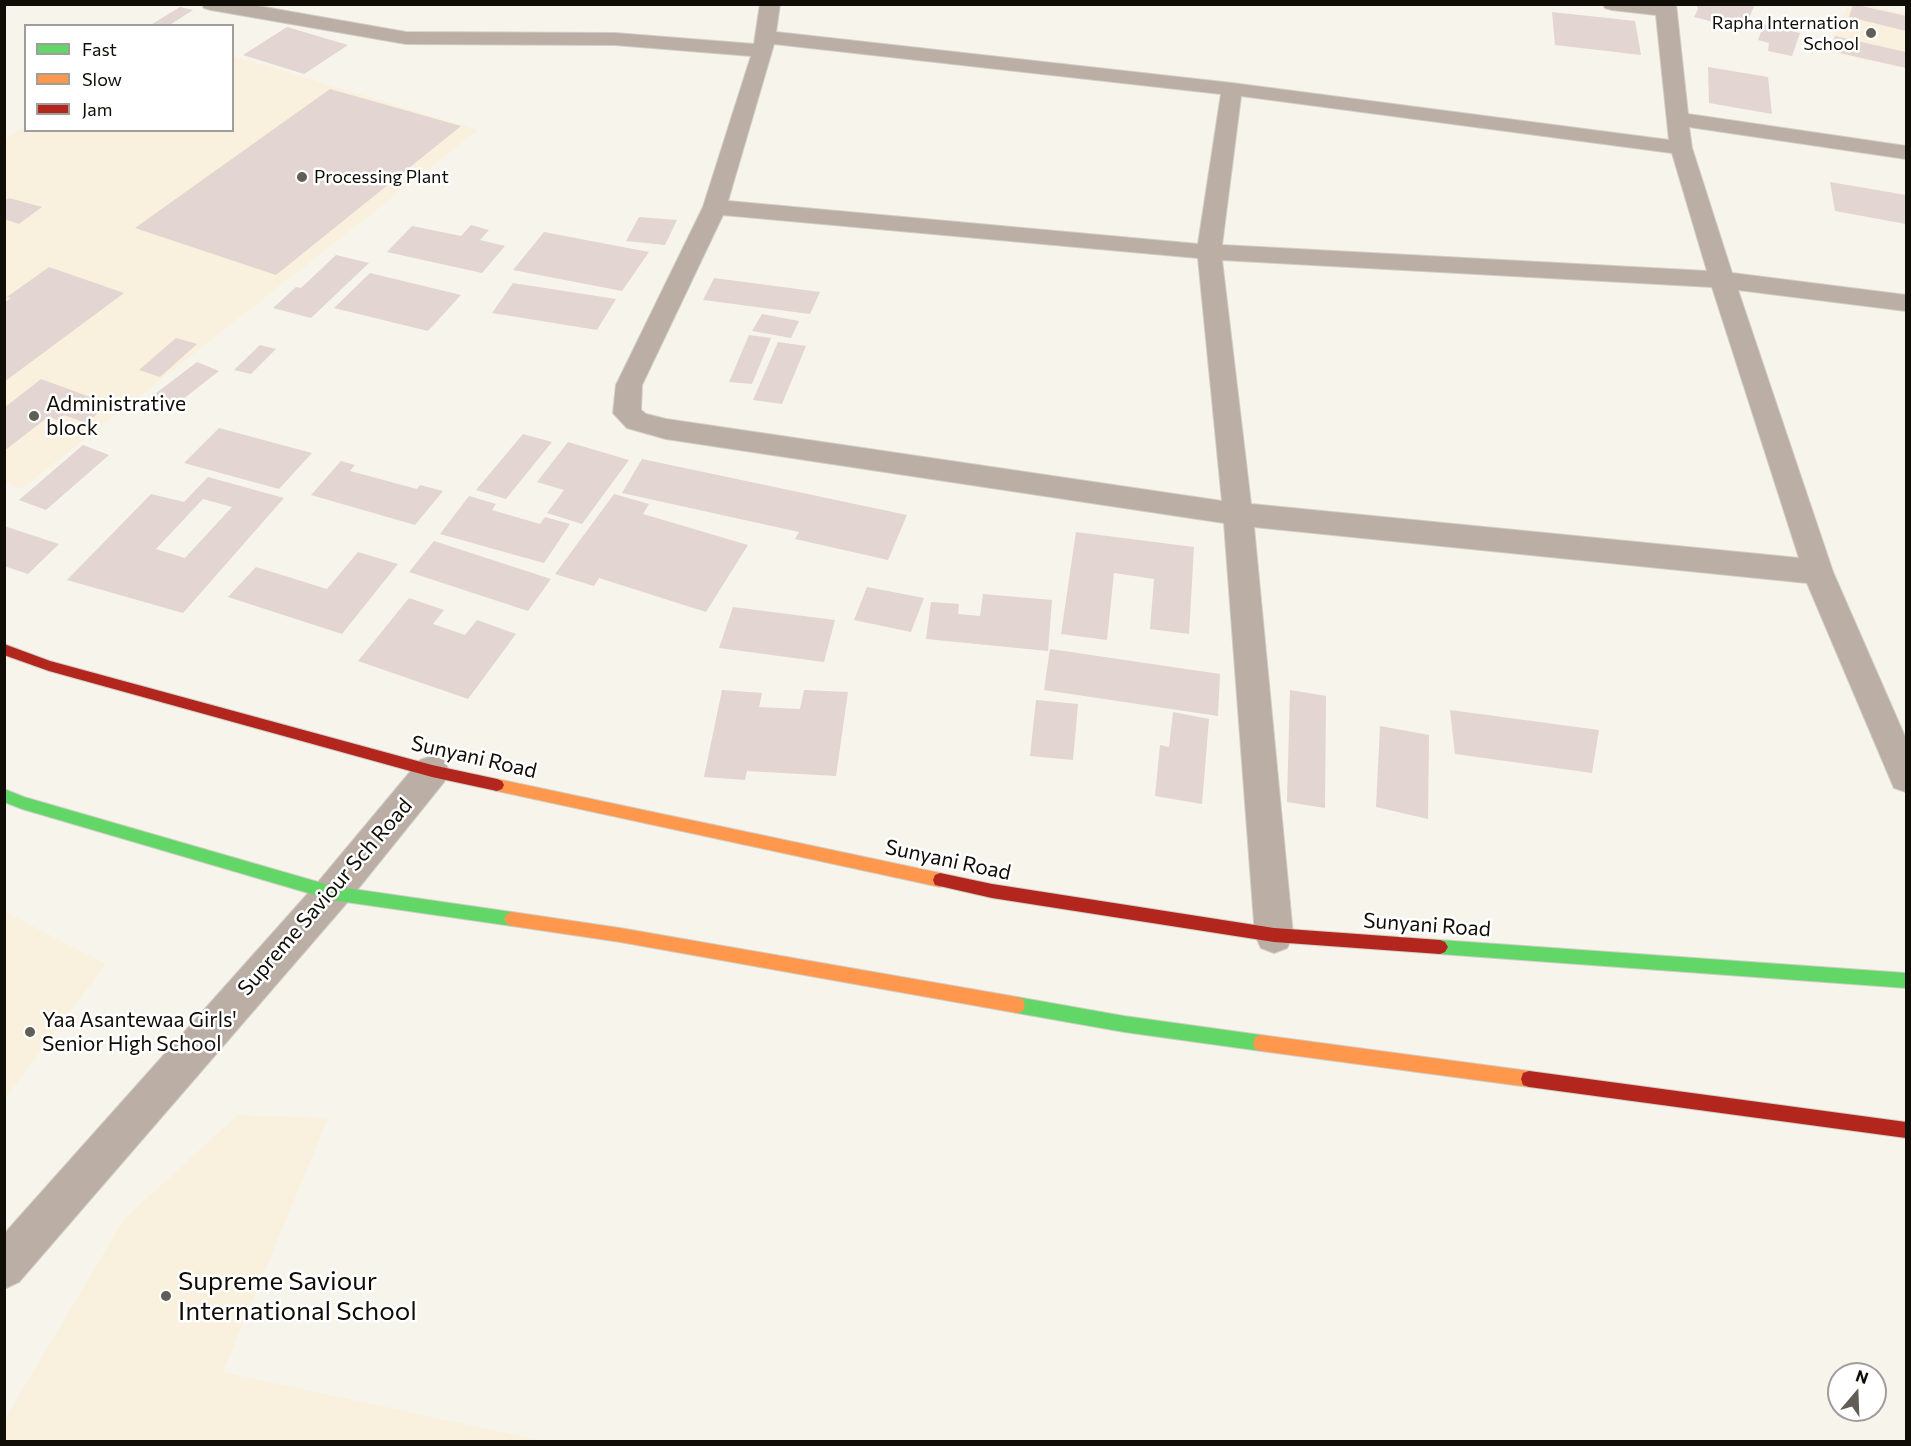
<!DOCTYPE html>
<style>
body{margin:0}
#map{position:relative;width:1911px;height:1446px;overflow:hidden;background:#f7f4eb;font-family:Commissioner,sans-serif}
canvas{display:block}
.frame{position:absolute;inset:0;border:6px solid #100d06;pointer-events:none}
.legend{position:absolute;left:24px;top:24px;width:210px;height:108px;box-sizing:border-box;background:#fff;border:2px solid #9f9e9b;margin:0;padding:8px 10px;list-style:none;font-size:18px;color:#100d06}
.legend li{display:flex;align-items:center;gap:12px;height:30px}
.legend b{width:30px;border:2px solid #9f9e9b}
.north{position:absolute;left:1827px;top:1362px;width:60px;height:60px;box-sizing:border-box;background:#fff;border:2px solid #9f9e9b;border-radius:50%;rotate:19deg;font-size:16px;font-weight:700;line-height:24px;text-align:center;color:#100d06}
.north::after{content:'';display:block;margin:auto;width:21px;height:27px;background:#615e56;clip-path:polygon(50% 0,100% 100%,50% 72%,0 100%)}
</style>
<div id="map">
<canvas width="1911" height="1446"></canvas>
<div class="frame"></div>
<ul class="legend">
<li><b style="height:8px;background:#63d668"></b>Fast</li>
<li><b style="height:8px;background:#ff974d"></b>Slow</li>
<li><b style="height:8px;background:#b3261e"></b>Jam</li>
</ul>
<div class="north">N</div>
</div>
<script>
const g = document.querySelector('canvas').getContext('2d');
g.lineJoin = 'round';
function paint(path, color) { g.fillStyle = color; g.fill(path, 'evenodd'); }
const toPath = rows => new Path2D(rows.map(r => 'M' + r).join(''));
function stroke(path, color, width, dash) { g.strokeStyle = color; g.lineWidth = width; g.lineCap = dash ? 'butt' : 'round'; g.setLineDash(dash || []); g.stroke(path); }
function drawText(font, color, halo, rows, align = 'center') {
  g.font = font + ' Commissioner,sans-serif'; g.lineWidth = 5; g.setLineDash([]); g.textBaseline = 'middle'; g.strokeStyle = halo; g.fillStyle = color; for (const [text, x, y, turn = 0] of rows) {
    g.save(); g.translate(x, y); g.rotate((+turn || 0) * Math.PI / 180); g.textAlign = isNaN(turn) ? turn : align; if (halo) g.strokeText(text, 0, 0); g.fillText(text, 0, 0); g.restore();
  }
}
paint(toPath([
 [1848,5,1865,5,1906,14,1906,68,1826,52],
 [233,56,478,130,21,489,5,481,5,139,25,126,26,130,232,130],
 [5,912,106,964,5,1099],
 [238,1115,328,1118,223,1372,543,1441,5,1441,5,1419,124,1219]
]), '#f9f1dd');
paint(toPath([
 [1696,4,1755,4,1744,30,1694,17,1698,9],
 [1853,4,1906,16,1906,31,1849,17],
 [180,7,193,10,168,26,149,26],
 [1552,12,1635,21,1641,55,1555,45],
 [1764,24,1800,33,1792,56,1768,51,1769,43,1758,40],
 [287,27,348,45,304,74,243,55],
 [1835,36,1906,52,1906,68,1831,51],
 [1708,67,1768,77,1772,114,1709,103],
 [330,89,461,126,276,275,135,228],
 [1830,182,1906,195,1906,224,1835,211],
 [9,198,42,207,19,224,4,219,4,201],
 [639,217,677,220,665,245,626,241],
 [471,225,489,230,480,240,505,246,482,273,387,252,412,226,461,236],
 [544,232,649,252,622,291,513,270],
 [336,255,369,263,311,318,273,308,296,287,301,288],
 [49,267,124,293,4,382,4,303,11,298,7,297],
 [370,273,461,295,428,331,334,308],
 [714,278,820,292,810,314,703,300],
 [513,283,616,299,597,330,492,313],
 [762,314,799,321,791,338,752,331],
 [749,335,771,338,752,384,729,382],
 [176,338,197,344,160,377,139,370],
 [778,342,806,346,782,404,753,400],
 [260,345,276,349,251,374,234,370],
 [197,362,219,371,169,410,147,400],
 [41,379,109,404,86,423,64,415,58,420,48,417,4,451,4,408],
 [219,428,312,453,279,489,184,463],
 [523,434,552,442,506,499,476,490],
 [568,442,629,460,582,524,547,513,564,490,537,482],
 [83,445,109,455,46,510,19,500],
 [642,459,907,515,888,560,795,539,799,532,622,493],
 [341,461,355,465,350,471,417,489,420,485,443,491,415,525,311,495],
 [208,477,284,498,183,613,67,580,151,494,184,502],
 [203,499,232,507,185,558,156,549],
 [614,494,649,504,643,514,748,545,706,612,599,578,594,586,555,574],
 [469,496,496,504,492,510,540,524,545,517,570,524,544,563,440,534],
 [4,526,59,544,28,574,4,566],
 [1076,532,1194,547,1189,634,1150,629,1154,579,1114,573,1107,640,1061,634],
 [434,541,551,579,528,611,409,572],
 [358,552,398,564,342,634,228,597,256,567,327,589],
 [867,587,924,598,911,632,854,620],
 [983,594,1052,600,1048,651,926,639,931,602,959,604,958,614,980,616],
 [409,598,444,610,433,624,465,635,477,620,516,634,468,699,358,661],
 [733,607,835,620,824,662,719,648],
 [1050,649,1220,674,1218,716,1044,690],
 [722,690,762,693,759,707,800,709,804,690,848,692,836,776,747,771,745,780,704,777],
 [1290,690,1326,696,1325,808,1287,802],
 [1036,700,1078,704,1073,760,1030,756],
 [1450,710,1599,730,1592,773,1455,754],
 [1173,712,1209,719,1202,804,1155,796,1160,745,1169,747],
 [1380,726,1429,735,1428,819,1376,807]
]), '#e3d5d1');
const street = toPath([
 [202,4,247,4,406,32,615,33,754,44,760,4,780,4,776,32,1232,83,1669,140,1656,15,1612,10,1605,8,1603,4,1676,4,1688,114,1906,146,1906,159,1689,127,1692,148,1732,273,1906,295,1906,311,1738,290,1833,572,1906,739,1906,792,1894,788,1807,583,1254,527,1293,935,1287,948,1274,953,1261,948,1255,935,1224,523,666,439,627,428,613,413,616,385,703,207,751,56,615,45,406,44,211,10,204,8,202,4],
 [774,44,1221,94,1198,244,728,201,774,44],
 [1241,96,1672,153,1707,271,1222,245,1241,96],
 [723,215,1198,258,1222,501,666,419,646,414,641,410,642,385,723,215],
 [1222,260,1712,287,1799,558,1251,504,1222,260],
 [432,756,444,760,449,771,444,782,345,905,19,1282,4,1289,4,1234,319,881,420,760,432,756]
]);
const fast = toPath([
 [4,789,24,797,332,886,512,912,517,914,520,919,517,924,512,926,332,900,22,809,4,802,4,789],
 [1440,940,1906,973,1906,988,1440,954,1435,952,1432,947,1435,942,1440,940],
 [1017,997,1124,1016,1261,1035,1267,1037,1269,1043,1267,1049,1261,1051,1124,1032,1017,1013,1011,1011,1009,1005,1011,999,1017,997]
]);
const slow = toPath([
 [497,779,940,873,945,875,947,880,945,885,940,887,497,791,492,789,490,785,492,781,497,779],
 [512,912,620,928,1017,997,1023,999,1025,1005,1023,1011,1017,1013,620,942,512,926,507,924,504,919,507,914,512,912],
 [1261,1035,1529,1071,1535,1073,1537,1079,1535,1085,1529,1087,1261,1051,1255,1049,1253,1043,1255,1037,1261,1035]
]);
const jam = toPath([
 [4,644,50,661,432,765,497,779,502,781,504,785,502,789,497,791,432,777,49,671,4,655,4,644],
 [940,873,992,884,1274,928,1440,940,1445,942,1448,947,1445,952,1440,954,1274,942,992,898,935,885,933,880,935,875,940,873],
 [1529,1071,1906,1122,1906,1138,1529,1087,1523,1085,1521,1079,1523,1073,1529,1071]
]);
stroke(street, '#d1cec7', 2);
stroke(fast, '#d1cec7', 2);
stroke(slow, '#d1cec7', 2);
stroke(jam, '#d1cec7', 2);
paint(street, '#baaea5');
paint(fast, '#63d668');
paint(slow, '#ff974d');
paint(jam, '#b3261e');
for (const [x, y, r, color] of [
 [1871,33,6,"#615e56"],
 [302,177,6,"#615e56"],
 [34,416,6,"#615e56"],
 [30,1032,6,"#615e56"],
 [166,1296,6,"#615e56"]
]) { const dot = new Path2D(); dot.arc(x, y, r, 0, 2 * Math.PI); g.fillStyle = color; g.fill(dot); stroke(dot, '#fff', 2); }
drawText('18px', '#100d06', '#fff', [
 ["Rapha Internation",1859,23],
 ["School",1859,44],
 ["Processing Plant",314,177,"left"]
], 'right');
drawText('21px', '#100d06', '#fff', [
 ["Administrative",46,404],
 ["block",46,428],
 ["Yaa Asantewaa Girls'",42,1020],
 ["Senior High School",42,1044]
], 'left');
drawText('21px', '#100d06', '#fff', [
 ["Sunyani Road",474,757,13],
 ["Sunyani Road",948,860,12],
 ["Supreme Saviour Sch Road",325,897,-49],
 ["Sunyani Road",1427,925,4]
]);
drawText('26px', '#100d06', '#fff', [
 ["Supreme Saviour",178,1281],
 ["International School",178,1311]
], 'left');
</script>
